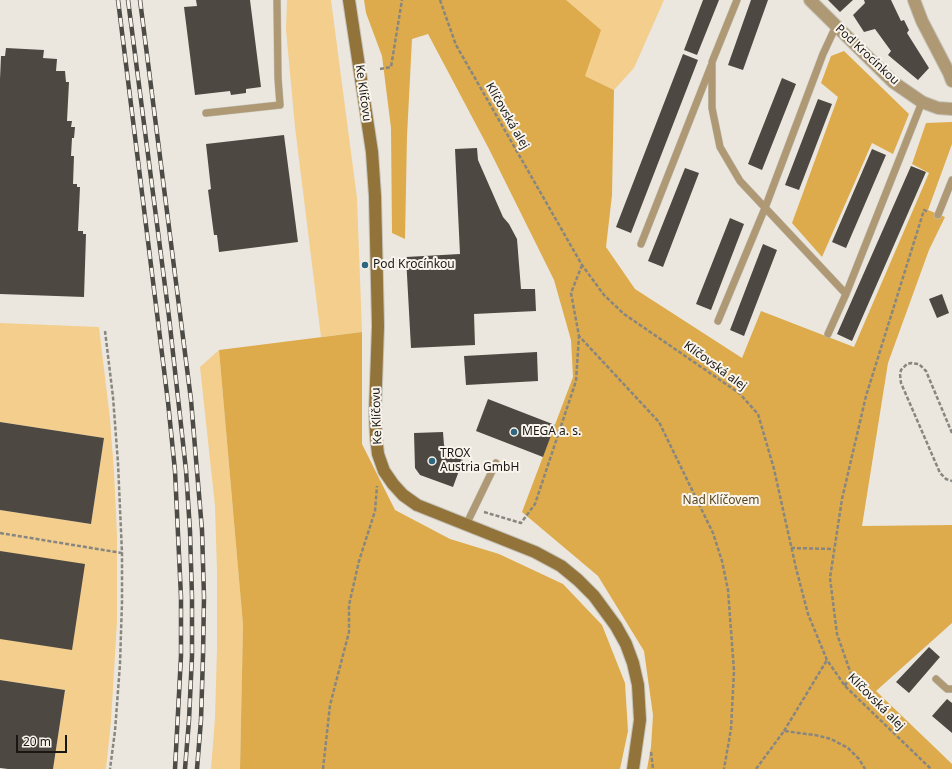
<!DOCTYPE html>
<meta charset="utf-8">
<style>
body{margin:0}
#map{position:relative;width:952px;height:769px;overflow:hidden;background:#ebe7de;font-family:"Noto Sans",sans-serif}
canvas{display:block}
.scale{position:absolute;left:16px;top:735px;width:51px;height:18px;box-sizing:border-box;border:2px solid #181714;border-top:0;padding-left:5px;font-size:12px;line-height:14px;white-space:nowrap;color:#181714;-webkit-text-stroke:3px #f9f4ec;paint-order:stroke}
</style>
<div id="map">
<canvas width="952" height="769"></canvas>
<div class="scale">20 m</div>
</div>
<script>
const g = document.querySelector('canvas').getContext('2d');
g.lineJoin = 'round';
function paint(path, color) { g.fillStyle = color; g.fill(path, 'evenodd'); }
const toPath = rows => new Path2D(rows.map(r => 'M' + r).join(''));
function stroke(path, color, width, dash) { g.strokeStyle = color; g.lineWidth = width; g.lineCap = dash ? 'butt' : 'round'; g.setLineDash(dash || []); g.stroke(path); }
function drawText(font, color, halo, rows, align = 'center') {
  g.font = font + ' "Noto Sans",sans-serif'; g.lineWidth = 4; g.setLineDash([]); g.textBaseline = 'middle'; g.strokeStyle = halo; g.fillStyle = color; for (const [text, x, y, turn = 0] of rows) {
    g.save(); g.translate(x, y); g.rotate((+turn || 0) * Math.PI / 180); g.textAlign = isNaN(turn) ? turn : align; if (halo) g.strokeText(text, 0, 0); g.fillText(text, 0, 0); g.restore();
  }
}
paint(toPath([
 [287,0,331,0,357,198,362,332,321,337,295,127,286,30],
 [566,0,664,0,634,68,614,90,585,76],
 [0,323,99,327,110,419,114,472,117,536,117,621,111,721,106,769,53,769,65,690,0,680,0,510,91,524,104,438,0,422],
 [219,350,243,625,240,769,211,769,215,718,217,649,217,571,215,506,200,367]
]), '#f3ce8d');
paint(toPath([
 [364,0,566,0,601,30,585,76,614,90,612,195,606,247,635,289,742,358,761,311,854,347,929,173,912,164,926,123,952,122,952,144,928,210,945,217,929,250,888,363,862,526,952,525,952,623,876,691,952,764,952,769,647,769,651,747,653,715,644,651,598,576,522,512,573,377,571,340,554,280,489,149,428,34,412,39,407,136,405,239,392,233,391,128,382,56,366,13],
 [844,51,909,114,893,154,872,143,822,257,792,223,838,97,821,83,831,56],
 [362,332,362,444,395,510,450,539,499,554,563,584,602,625,625,683,628,731,620,769,240,769,243,625,219,350]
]), '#ddab4c');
paint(toPath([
 [196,0,250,0,261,87,246,89,246,93,231,95,230,91,195,95,184,7,197,6],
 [703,0,719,0,697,55,684,50],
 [751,0,768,0,743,70,728,65],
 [828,0,853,0,840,12],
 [864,0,891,0,901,21,904,20,909,30,907,33,929,68,918,80,888,55,891,51,875,29,864,32,853,15,865,3],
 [6,48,44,50,43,58,57,59,56,71,65,71,66,82,69,82,67,121,72,121,71,127,75,127,74,138,72,138,71,156,74,156,73,184,77,184,77,187,80,187,78,231,83,231,83,234,86,234,84,297,0,294,0,79,1,56,5,56],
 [683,54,698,60,631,233,616,227],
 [782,78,796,84,762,170,748,164],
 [818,99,832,104,799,190,785,185],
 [284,135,298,242,219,252,217,235,214,235,208,190,211,189,206,144],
 [477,148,478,160,503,217,509,224,517,239,521,289,535,289,536,311,474,314,475,345,411,348,406,257,460,254,455,149],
 [872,149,886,155,846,248,832,242],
 [911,166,926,172,852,341,837,334],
 [685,168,699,173,663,267,648,261],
 [730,218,744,224,711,310,696,304],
 [763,244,777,250,744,336,730,330],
 [942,294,949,313,937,318,929,299],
 [537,352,538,381,466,385,464,356],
 [488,399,555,425,543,457,476,431],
 [0,422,104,438,91,524,0,510],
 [443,432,444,445,451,456,463,460,453,487,420,475,415,468,414,433],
 [0,551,85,564,72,650,0,639],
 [929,647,940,657,909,693,896,682],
 [0,680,65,690,53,769,8,769,0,768],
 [947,699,952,703,952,733,932,716]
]), '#4d4942');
const lane = toPath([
 [737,0,712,62,712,108,720,147,740,181,846,294],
 [206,113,280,105,278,78,277,0],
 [938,215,952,180],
 [641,244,711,66],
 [718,321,765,208,823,54,836,26],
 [828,334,846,294,922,102],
 [466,525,496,463],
 [936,679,947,689,952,689]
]);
const street = toPath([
 [810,0,893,82,922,102,938,108,952,109],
 [914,0,922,21,949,73,952,81]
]);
const secondary = toPath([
 [349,0,372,152,375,196,378,326,375,412,376,437,378,454,384,471,393,484,403,495,417,505,535,552,561,566,578,580,594,596,616,626,626,644,633,663,638,685,640,720,633,769]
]);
stroke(lane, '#c5c2ba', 8);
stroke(street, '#c5c2ba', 14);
stroke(secondary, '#c5c2ba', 14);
stroke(toPath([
 [440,0,456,45,582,265,604,295,624,314,739,393,758,414,774,469,796,568,808,614,827,660,845,686,931,769],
 [380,69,391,67,402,0],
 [582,265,571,293,579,336,659,422,713,533,722,561,728,590,734,671,731,729,724,769],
 [105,331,113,397,118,463,122,553,122,602,120,664,115,731,110,769],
 [952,433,926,371,919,364,911,363,907,364,901,370,900,374,901,383,940,473,946,479,952,481],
 [484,512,521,523,535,504,576,381,579,336],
 [0,533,122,553],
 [791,548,834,549],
 [845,686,851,674,837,634,830,578,842,499,866,396,924,210,928,212],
 [784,731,827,660],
 [651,752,653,769],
 [323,769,330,705,349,632,349,605,359,561,375,511,377,486],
 [756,769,784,731,815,735,831,739,848,748,859,759,865,769]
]), '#888680', 2.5, [4, 2]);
stroke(lane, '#ae9974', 7);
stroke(street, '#ae9974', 12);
stroke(secondary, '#927339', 12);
const rail = toPath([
 [118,0,168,402,175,471,181,597,181,656,175,769],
 [128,0,169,317,186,470,190,531,192,597,192,656,189,720,185,769],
 [140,0,191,400,202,530,204,597,203,656,201,720,197,769]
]);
stroke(rail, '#4c4b46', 4.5);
stroke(rail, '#f9f4ec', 3, [9]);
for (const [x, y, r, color] of [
 [365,265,4,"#2f6781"],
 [514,432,4,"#2f6781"],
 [432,461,4,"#2f6781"]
]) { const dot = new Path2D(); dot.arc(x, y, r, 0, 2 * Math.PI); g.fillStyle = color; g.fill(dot); stroke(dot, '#f9f4ec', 1.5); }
drawText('12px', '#181714', '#f9f4ec', [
 ["Pod Krocínkou",867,55,43],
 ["Ke Klíčovu",363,93,82],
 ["Klíčovská alej",507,116,60],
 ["Klíčovská alej",715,366,36],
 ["Ke Klíčovu",377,416,-92],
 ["Klíčovská alej",876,702,45]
]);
drawText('12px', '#181714', '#f9f4ec', [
 ["Pod Krocínkou",373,265],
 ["MEGA a. s.",522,432],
 ["TROX",440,454],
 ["Austria GmbH",440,468]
], 'left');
drawText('12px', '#5a451e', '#f9f4ec', [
 ["Nad Klíčovem",721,501]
]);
</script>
